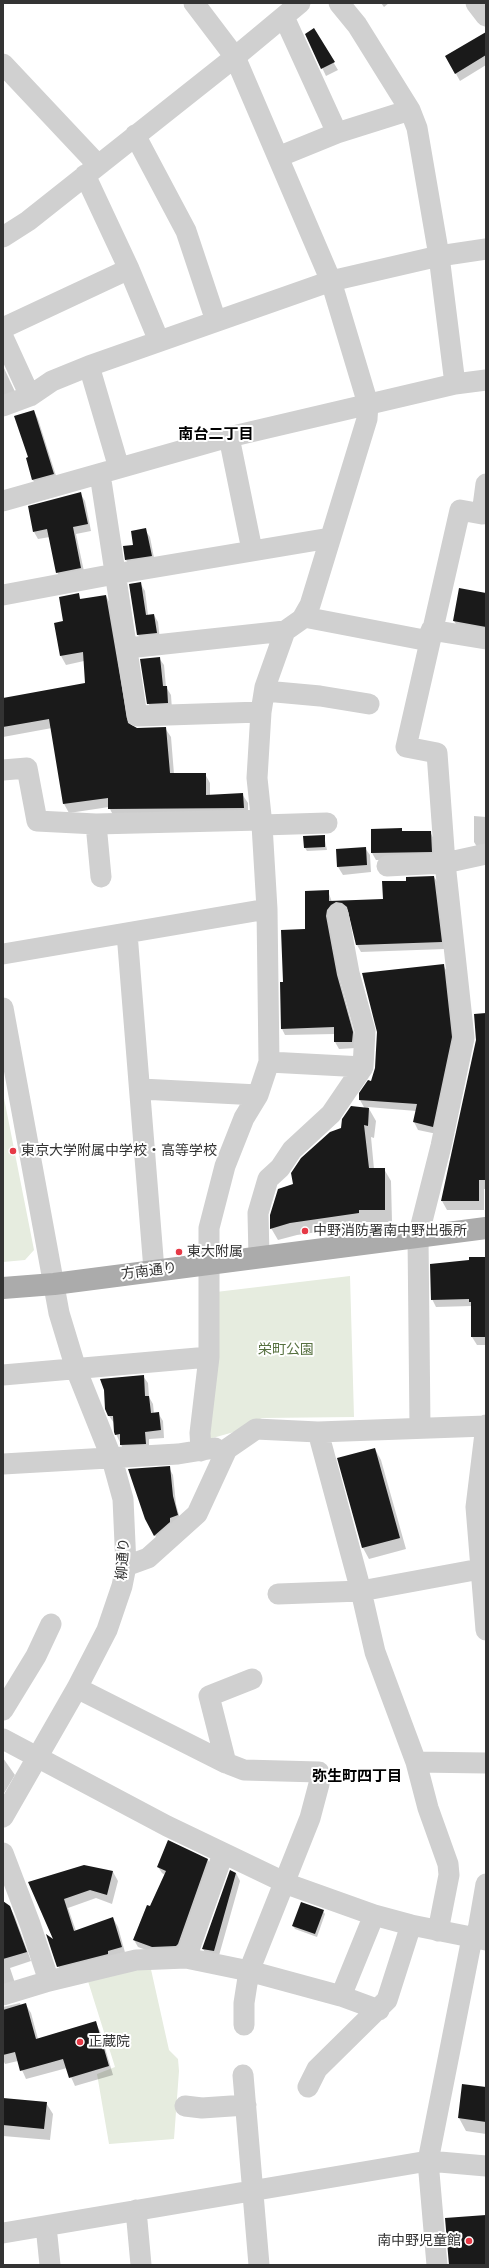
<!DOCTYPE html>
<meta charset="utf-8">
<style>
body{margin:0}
#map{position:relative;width:489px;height:2268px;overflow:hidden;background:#fff;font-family:Inter,sans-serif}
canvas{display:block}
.frame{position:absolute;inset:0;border:4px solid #333;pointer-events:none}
</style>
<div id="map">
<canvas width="489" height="2268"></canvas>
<div class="frame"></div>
</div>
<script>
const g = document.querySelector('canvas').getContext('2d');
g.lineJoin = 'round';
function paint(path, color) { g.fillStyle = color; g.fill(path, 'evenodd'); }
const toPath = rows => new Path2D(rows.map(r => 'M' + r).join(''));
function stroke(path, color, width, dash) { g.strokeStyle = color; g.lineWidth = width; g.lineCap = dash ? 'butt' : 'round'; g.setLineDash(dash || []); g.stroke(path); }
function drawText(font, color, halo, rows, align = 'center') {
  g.font = font + ' Inter,"Noto Sans JP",sans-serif'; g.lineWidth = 4; g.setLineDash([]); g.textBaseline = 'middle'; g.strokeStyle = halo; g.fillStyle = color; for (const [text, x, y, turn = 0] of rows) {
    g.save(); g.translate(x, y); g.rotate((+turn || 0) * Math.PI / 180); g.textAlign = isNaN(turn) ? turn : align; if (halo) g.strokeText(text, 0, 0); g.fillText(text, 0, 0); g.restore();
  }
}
paint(toPath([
 [3,1093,34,1250,25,1260,3,1262],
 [350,1276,354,1417,262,1418,234,1432,209,1439,216,1292],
 [150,1965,169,2050,178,2059,179,2071,174,2139,109,2144,97,2074,115,2067,87,1978]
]), '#e6ecdf');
paint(toPath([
 [381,3,389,3,384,7],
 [314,30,338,70,326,76,306,34],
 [486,33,486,65,460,81,446,56],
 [3,366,17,396,6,399,3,393],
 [34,411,38,419,58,482,37,488,33,480,27,459,30,458],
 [80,493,85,501,91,531,76,534,85,576,61,580,57,572,50,537,38,539,34,532],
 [145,530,150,537,155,563,131,567,126,560],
 [140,583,145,591,148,615,154,615,158,622,160,640,142,642,138,635],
 [78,594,81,600,106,596,111,605,131,726,137,729,165,728,171,737,174,774,205,774,210,783,210,796,242,794,248,803,248,817,114,817,109,807,69,813,64,804,52,728,3,737,3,700,86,684,84,661,66,665,61,656,65,622],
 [486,594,486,637,461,632,454,621],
 [159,658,164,665,166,687,171,695,172,710,153,711,148,703],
 [474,816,486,817,486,849,479,850,474,842],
 [401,829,403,832,430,832,434,839,436,859,376,860,372,853],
 [324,836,327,850,307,851,305,848],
 [365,848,370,855,371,872,343,875,338,867,337,850],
 [434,877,438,883,445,949,361,952,357,945,349,911,346,909,330,924,341,983,356,1040,356,1048,339,1049,335,1042,335,1034,285,1035,282,1029,284,983,306,930,328,891,332,902,384,900,407,882],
 [443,965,448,973,456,1046,437,1134,418,1130,414,1122,416,1111,368,1107,376,1121,374,1138,371,1137,374,1169,384,1169,391,1181,392,1222,366,1222,366,1225,297,1235,278,1240,271,1228,294,1185,342,1129,365,1109,360,1100],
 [486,1014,486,1189,484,1189,484,1210,447,1210,442,1201],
 [486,1259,486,1345,477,1345,472,1337,472,1306,436,1307,432,1299],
 [143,1376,148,1383,149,1397,153,1404,154,1414,158,1413,163,1421,164,1438,149,1439,149,1451,125,1453,116,1434,114,1423,109,1416],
 [375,1449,381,1460,406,1549,369,1559,363,1548],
 [169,1468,173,1475,176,1504,181,1523,159,1543,145,1516],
 [3,1758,15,1775,3,1795],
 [169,1841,208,1860,212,1867,180,1953,157,1954,138,1947,134,1940,165,1875,162,1873,158,1867],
 [113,1872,118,1881,112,1904,96,1898,68,1908,76,1931,113,1918,118,1927,126,1956,63,1975,58,1966,55,1943,30,1882],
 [236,1873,240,1881,218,1959,207,1956,203,1949],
 [3,1902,10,1907,15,1917,31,1961,10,1968,17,1989,3,1994],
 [323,1911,325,1914,317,1937,295,1929,293,1926],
 [20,2003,21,2006,26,2005,31,2013,38,2039,95,2022,100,2031,113,2075,75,2086,67,2068,26,2079,18,2061,5,2064,3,2060,3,2007],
 [486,2088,486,2134,466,2131,459,2118],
 [3,2099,46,2103,53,2114,50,2140,3,2136]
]), '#0003');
paint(toPath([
 [314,28,335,62,321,69,305,34],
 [486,32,486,55,455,74,445,56],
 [34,410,54,474,32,480,26,458,28,457,14,416],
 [81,492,88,524,73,527,81,568,56,573,47,529,33,532,28,506],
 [146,528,152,556,125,560,123,546,133,545,131,531],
 [141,582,146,615,154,614,157,633,137,635,129,584],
 [459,588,486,593,486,627,453,621],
 [79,593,80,599,106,595,128,723,137,728,166,727,170,773,206,773,206,795,243,793,244,808,108,809,108,798,63,804,49,719,3,727,3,698,85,683,83,652,60,656,54,623,63,621,59,597],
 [160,657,163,686,167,686,168,703,147,704,140,659],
 [402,828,402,831,431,831,432,852,371,853,371,829],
 [325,835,325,847,304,848,303,836],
 [366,847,367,865,337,867,336,849],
 [434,876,442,942,356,945,347,907,342,903,336,902,331,905,327,910,326,916,337,975,353,1032,352,1042,334,1042,334,1027,281,1029,280,982,283,982,281,930,305,929,305,891,329,890,329,901,383,899,382,881,406,881,406,877],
 [444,964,452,1037,433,1127,413,1122,417,1104,359,1100,359,1093,368,1080,371,1081,375,1068,377,1032,362,973],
 [486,1013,486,1180,479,1180,479,1201,441,1201,476,1040,474,1014],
 [351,1106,369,1108,368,1126,364,1125,369,1168,385,1168,385,1210,359,1210,359,1213,290,1223,270,1229,270,1215,278,1189,293,1184,291,1173,301,1158,330,1132,341,1128,342,1119],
 [469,1257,486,1257,486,1337,471,1337,471,1302,469,1302,469,1299,431,1300,430,1264,469,1260],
 [144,1375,145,1396,149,1396,151,1413,159,1412,161,1430,145,1432,146,1444,120,1445,120,1434,115,1435,114,1432,113,1416,108,1416,105,1409,104,1390,100,1379],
 [375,1448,400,1538,362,1548,337,1458],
 [170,1466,173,1496,178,1515,170,1518,170,1522,154,1536,145,1519,128,1469],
 [168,1840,208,1859,178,1944,176,1946,152,1947,133,1940,147,1905,150,1906,166,1871,157,1867],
 [84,1865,113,1871,107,1895,90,1890,64,1899,74,1931,113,1917,122,1947,108,1951,108,1954,57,1967,46,1934,53,1939,28,1882],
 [230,1870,236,1873,214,1951,202,1949],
 [3,1901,10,1906,27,1952,3,1959],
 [301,1902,324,1910,315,1934,292,1926],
 [26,2003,36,2039,96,2021,109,2066,69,2078,63,2059,20,2071,15,2052,3,2055,3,2010],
 [462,2084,486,2087,486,2122,458,2118],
 [3,2098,47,2102,44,2129,3,2125],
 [486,2215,486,2265,449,2265,445,2218]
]), '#1a1a1a');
stroke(toPath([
 [194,3,235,57,331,281,368,404,367,419,310,605,302,619,285,631,265,687,261,712,257,778,262,825,267,909,269,1062,258,1095,244,1118,225,1166,209,1228,209,1357,200,1433,201,1451],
 [339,3,357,25,410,110,417,128,439,256,455,384],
 [476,3,486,16],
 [284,17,337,133],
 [3,64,98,165],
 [135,135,186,231,216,321],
 [278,157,337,133,410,110],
 [85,175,129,269,159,341],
 [3,237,28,221,235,57,300,3],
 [3,328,129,269],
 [3,337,30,396],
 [89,366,119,468],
 [3,406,30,396,52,381,89,366,331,281,439,256,486,249],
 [229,437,252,550],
 [100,474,137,716,261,712],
 [3,501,229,437,455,384,486,380],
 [3,595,115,574,330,538],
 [304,617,429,641],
 [431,630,486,639],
 [128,648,285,631],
 [265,691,320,696,369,704],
 [3,770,27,768,37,821,96,824,261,820],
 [96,824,101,877],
 [262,825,327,823],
 [387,866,445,863,486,854],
 [127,933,154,1270],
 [3,954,267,909],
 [3,1008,59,1313,76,1369,112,1459,123,1499,126,1566,122,1586,107,1630,77,1688,3,1817],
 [269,1062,363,1067],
 [141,1089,258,1095],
 [259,1257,258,1213,268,1179,280,1168,292,1150,331,1114,363,1067,365,1031,349,973,338,914],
 [3,1375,209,1357],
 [486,1425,476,1507,486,1630],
 [420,1427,418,1237,441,1146,464,1038,445,863,437,753,406,747,460,510,482,514,486,484],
 [318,1432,361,1591,375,1652,416,1762,428,1808,448,1864,449,1875,438,1931],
 [3,1464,178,1454,215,1448],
 [126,1566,148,1558,197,1514,227,1449,256,1429,318,1432,486,1426],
 [278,1594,361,1591,480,1569],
 [77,1688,226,1763,244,1770,319,1772,319,1784,310,1818,249,1971,244,2003,244,2025],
 [3,1710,36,1656,51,1624],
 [3,1739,167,1826,290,1885,374,1915,411,1925,486,1940],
 [416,1762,486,1763],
 [226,1763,209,1696,252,1679],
 [3,1853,30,1924,49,1981],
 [186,1958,223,1854],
 [3,1995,49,1981,136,1960,186,1958,249,1971,341,1996,379,2010],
 [341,1996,374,1915],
 [243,2075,259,2265],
 [308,2087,317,2069,387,2000,411,1925],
 [185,2106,202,2108,246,2105],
 [136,2210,141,2265],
 [46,2226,50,2265],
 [3,2233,428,2161,486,2166],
 [437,2265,428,2161,472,1938,478,1930,486,1884]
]), '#d0d0d0', 21);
stroke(toPath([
 [3,1288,54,1284,486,1228]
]), '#ababab', 22);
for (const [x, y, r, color] of [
 [13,1151,4,"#e63946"],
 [305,1231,4,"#e63946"],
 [179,1252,4,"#e63946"],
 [80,2042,4,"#e63946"],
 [469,2241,4,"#e63946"]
]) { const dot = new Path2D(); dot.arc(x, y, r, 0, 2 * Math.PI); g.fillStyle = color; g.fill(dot); stroke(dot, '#fff', 1.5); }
drawText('14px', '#333', '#fff', [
 ["東京大学附属中学校・高等学校",21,1151],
 ["中野消防署南中野出張所",313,1231],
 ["東大附属",187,1252],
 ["正蔵院",88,2042],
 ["南中野児童館",461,2241,"right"]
], 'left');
drawText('14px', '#333', '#fff', [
 ["方南通り",149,1271,-7],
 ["柳通り",123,1559,-86]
]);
drawText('14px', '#56703f', '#fff', [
 ["栄町公園",286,1350]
]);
drawText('bold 15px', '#000', '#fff', [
 ["南台二丁目",216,434],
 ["弥生町四丁目",357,1776]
]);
</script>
